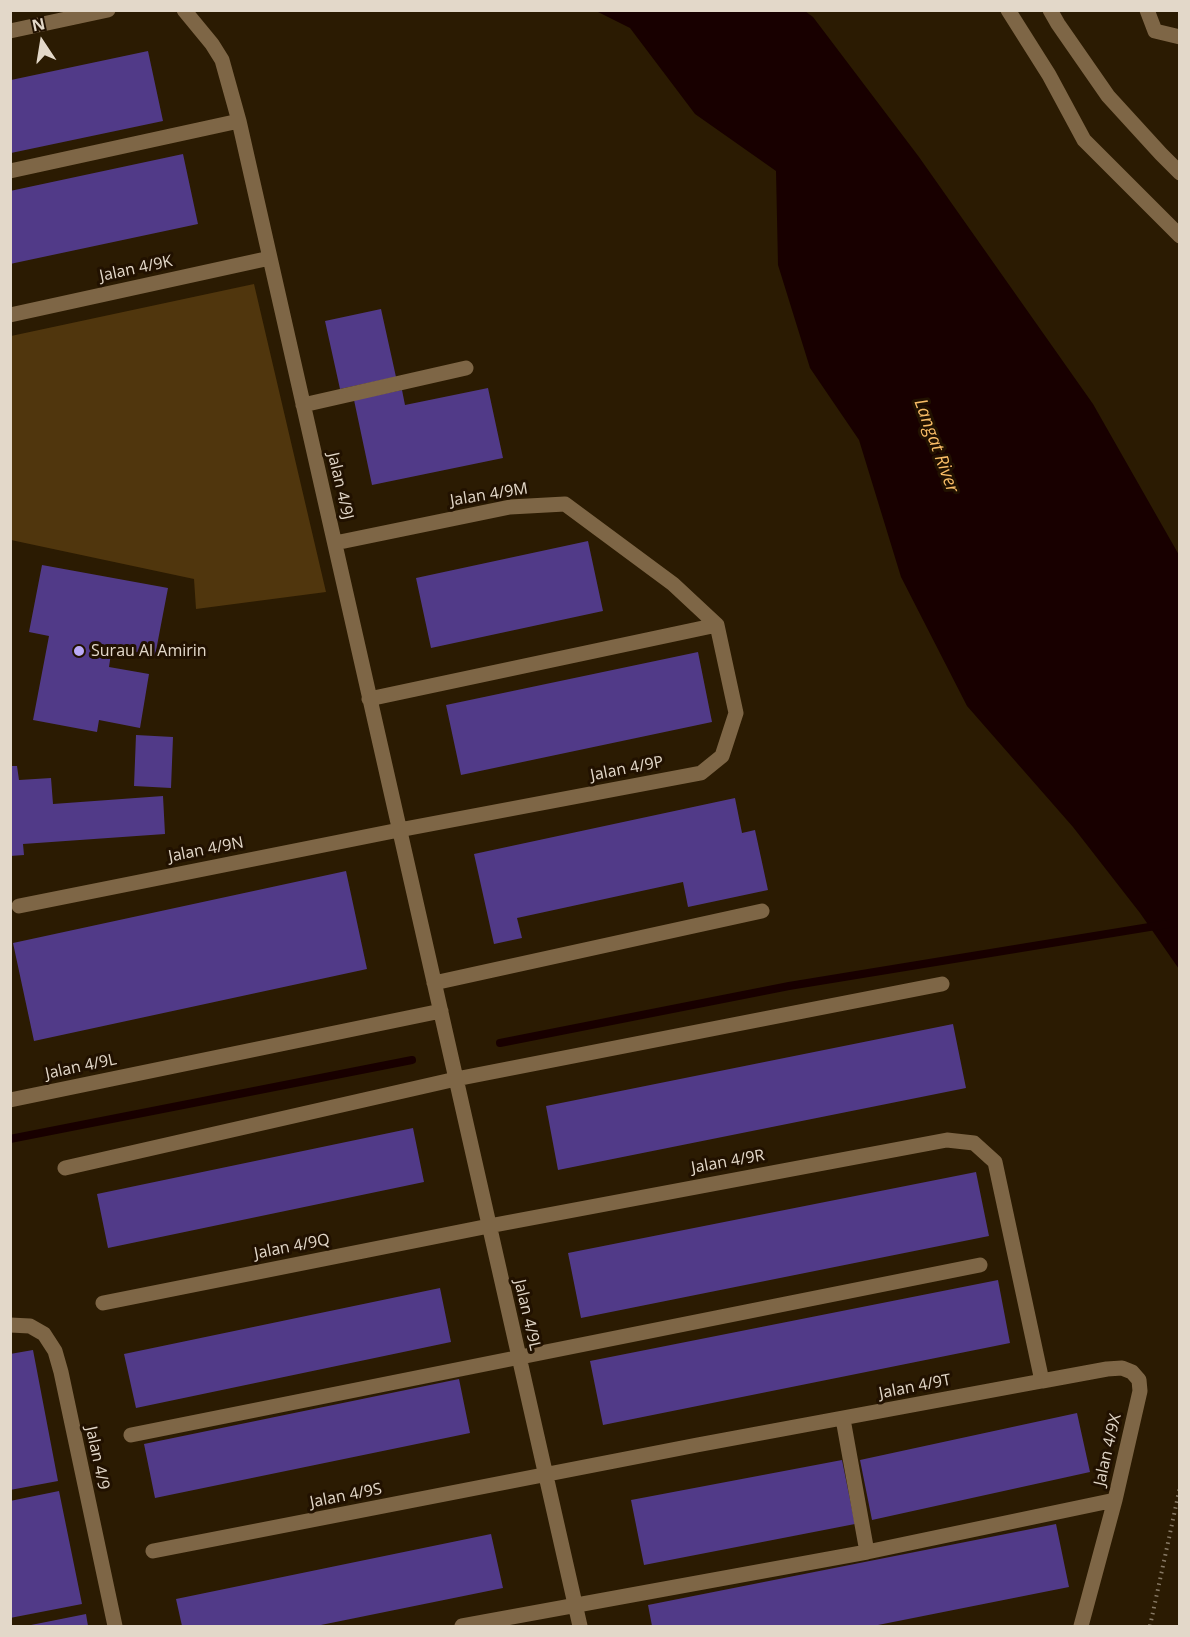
<!DOCTYPE html>
<style>
body{margin:0}
#map{position:relative;width:1190px;height:1637px;overflow:hidden;background:#2b1b02;font-family:"Open Sans",sans-serif}
canvas{display:block}
.frame{position:absolute;inset:0;border:12px solid #e3d8c9;pointer-events:none}
.north{position:absolute;left:12px;top:12px;width:60px;height:60px;-webkit-text-stroke:4px #211100;paint-order:stroke;rotate:348deg;font-size:16px;font-weight:700;line-height:24px;text-align:center;color:#e3d8c9}
.north::after{content:'';display:block;margin:auto;width:21px;height:27px;background:#e3d8c9;clip-path:polygon(50% 0,100% 100%,50% 72%,0 100%)}
</style>
<div id="map">
<canvas width="1190" height="1637"></canvas>
<div class="frame"></div>
<div class="north">N</div>
</div>
<script>
const g = document.querySelector('canvas').getContext('2d');
g.lineJoin = 'round';
function paint(path, color) { g.fillStyle = color; g.fill(path, 'evenodd'); }
const toPath = rows => new Path2D(rows.map(r => 'M' + r).join(''));
function stroke(path, color, width, dash) { g.strokeStyle = color; g.lineWidth = width; g.lineCap = dash ? 'butt' : 'round'; g.setLineDash(dash || []); g.stroke(path); }
function drawText(font, color, halo, rows, align = 'center') {
  g.font = font + ' "Open Sans",sans-serif'; g.lineWidth = 6; g.setLineDash([]); g.textBaseline = 'middle'; g.strokeStyle = halo; g.fillStyle = color; for (const [text, x, y, turn = 0] of rows) {
    g.save(); g.translate(x, y); g.rotate((+turn || 0) * Math.PI / 180); g.textAlign = isNaN(turn) ? turn : align; if (halo) g.strokeText(text, 0, 0); g.fillText(text, 0, 0); g.restore();
  }
}
paint(toPath([
 [254,284,326,592,196,609,194,579,11,540,11,336]
]), '#50360d');
paint(toPath([
 [596,11,805,11,813,17,919,157,1093,404,1179,555,1179,969,1140,913,1073,827,967,706,901,577,859,440,810,368,778,265,776,171,695,114,630,28]
]), '#180000');
stroke(toPath([
 [500,1043,789,986,1180,922],
 [10,1139,412,1060]
]), '#180000', 8);
paint(toPath([
 [148,51,163,121,11,153,11,80],
 [183,154,198,224,10,264,10,191],
 [381,309,396,377,340,389,325,321],
 [488,388,503,458,372,485,354,400,402,390,405,405],
 [588,541,603,611,431,648,416,578],
 [42,565,168,588,155,656,112,647,109,667,149,674,140,728,99,720,97,732,33,720,49,636,29,632],
 [698,652,712,722,461,775,446,705],
 [136,735,173,737,171,788,134,786],
 [10,766,17,766,19,780,51,778,53,804,163,796,165,834,23,844,24,855,10,856],
 [735,798,742,833,755,830,768,890,688,907,683,882,517,918,522,938,494,944,474,854],
 [346,871,367,969,34,1041,13,943],
 [953,1024,966,1088,558,1170,546,1106],
 [413,1128,424,1182,108,1248,97,1194],
 [976,1172,989,1236,581,1318,568,1253],
 [998,1280,1010,1343,603,1425,590,1361],
 [440,1288,451,1342,136,1408,124,1354],
 [33,1350,58,1481,10,1490,10,1354],
 [459,1379,470,1433,155,1498,144,1444],
 [1077,1413,1090,1472,872,1520,860,1460],
 [842,1460,855,1524,644,1565,631,1500],
 [59,1491,82,1604,10,1618,10,1501],
 [1056,1524,1069,1587,873,1626,652,1626,648,1605],
 [491,1534,503,1588,316,1626,182,1626,176,1599],
 [86,1614,88,1626,31,1626,31,1625]
]), '#513a88');
stroke(toPath([
 [1150,1626,1180,1487]
]), '#877965', 4, [1.5, 4.5]);
stroke(toPath([
 [184,10,212,44,222,60,239,121,580,1626],
 [1008,10,1049,75,1084,140,1180,236],
 [1050,10,1058,24,1108,96,1161,154,1180,173],
 [1147,10,1155,31,1180,37],
 [10,31,108,10],
 [10,171,239,121],
 [10,315,270,258],
 [303,405,466,368],
 [335,543,510,507,565,504,673,584,717,625],
 [369,699,717,625],
 [19,906,399,830,701,773,722,756,736,713,717,625],
 [434,983,762,911],
 [10,1100,441,1011],
 [65,1168,456,1079,942,984],
 [103,1303,489,1226,947,1140,974,1143,995,1162,1042,1381,697,1445,153,1551],
 [10,1325,30,1326,44,1334,55,1351,61,1372,115,1626],
 [1042,1381,1107,1369,1122,1368,1132,1372,1139,1380,1140,1391,1115,1500,1081,1626],
 [843,1419,867,1552],
 [131,1435,980,1265],
 [462,1626,867,1552,1115,1500]
]), '#7e6646', 15);
for (const [x, y, r, color] of [
 [79,651,6,"#bbaaf6"]
]) { const dot = new Path2D(); dot.arc(x, y, r, 0, 2 * Math.PI); g.fillStyle = color; g.fill(dot); stroke(dot, '#211100', 2); }
drawText('16px', '#e3d8c9', '#211100', [
 ["Jalan 4/9K",136,269,-12],
 ["Jalan 4/9J",340,486,77],
 ["Jalan 4/9M",489,495,-9],
 ["Jalan 4/9P",627,769,-11],
 ["Jalan 4/9N",206,850,-11],
 ["Jalan 4/9L",81,1067,-12],
 ["Jalan 4/9R",728,1162,-10],
 ["Jalan 4/9Q",292,1247,-11],
 ["Jalan 4/9L",527,1315,77],
 ["Jalan 4/9T",915,1387,-11],
 ["Jalan 4/9X",1108,1450,-77],
 ["Jalan 4/9",97,1458,78],
 ["Jalan 4/9S",346,1496,-11]
]);
drawText('16px', '#e3d8c9', '#211100', [
 ["Surau Al Amirin",91,651]
], 'left');
drawText('italic 18px', '#f8bc66', '#211100', [
 ["Langat River",936,446,70]
]);
</script>
